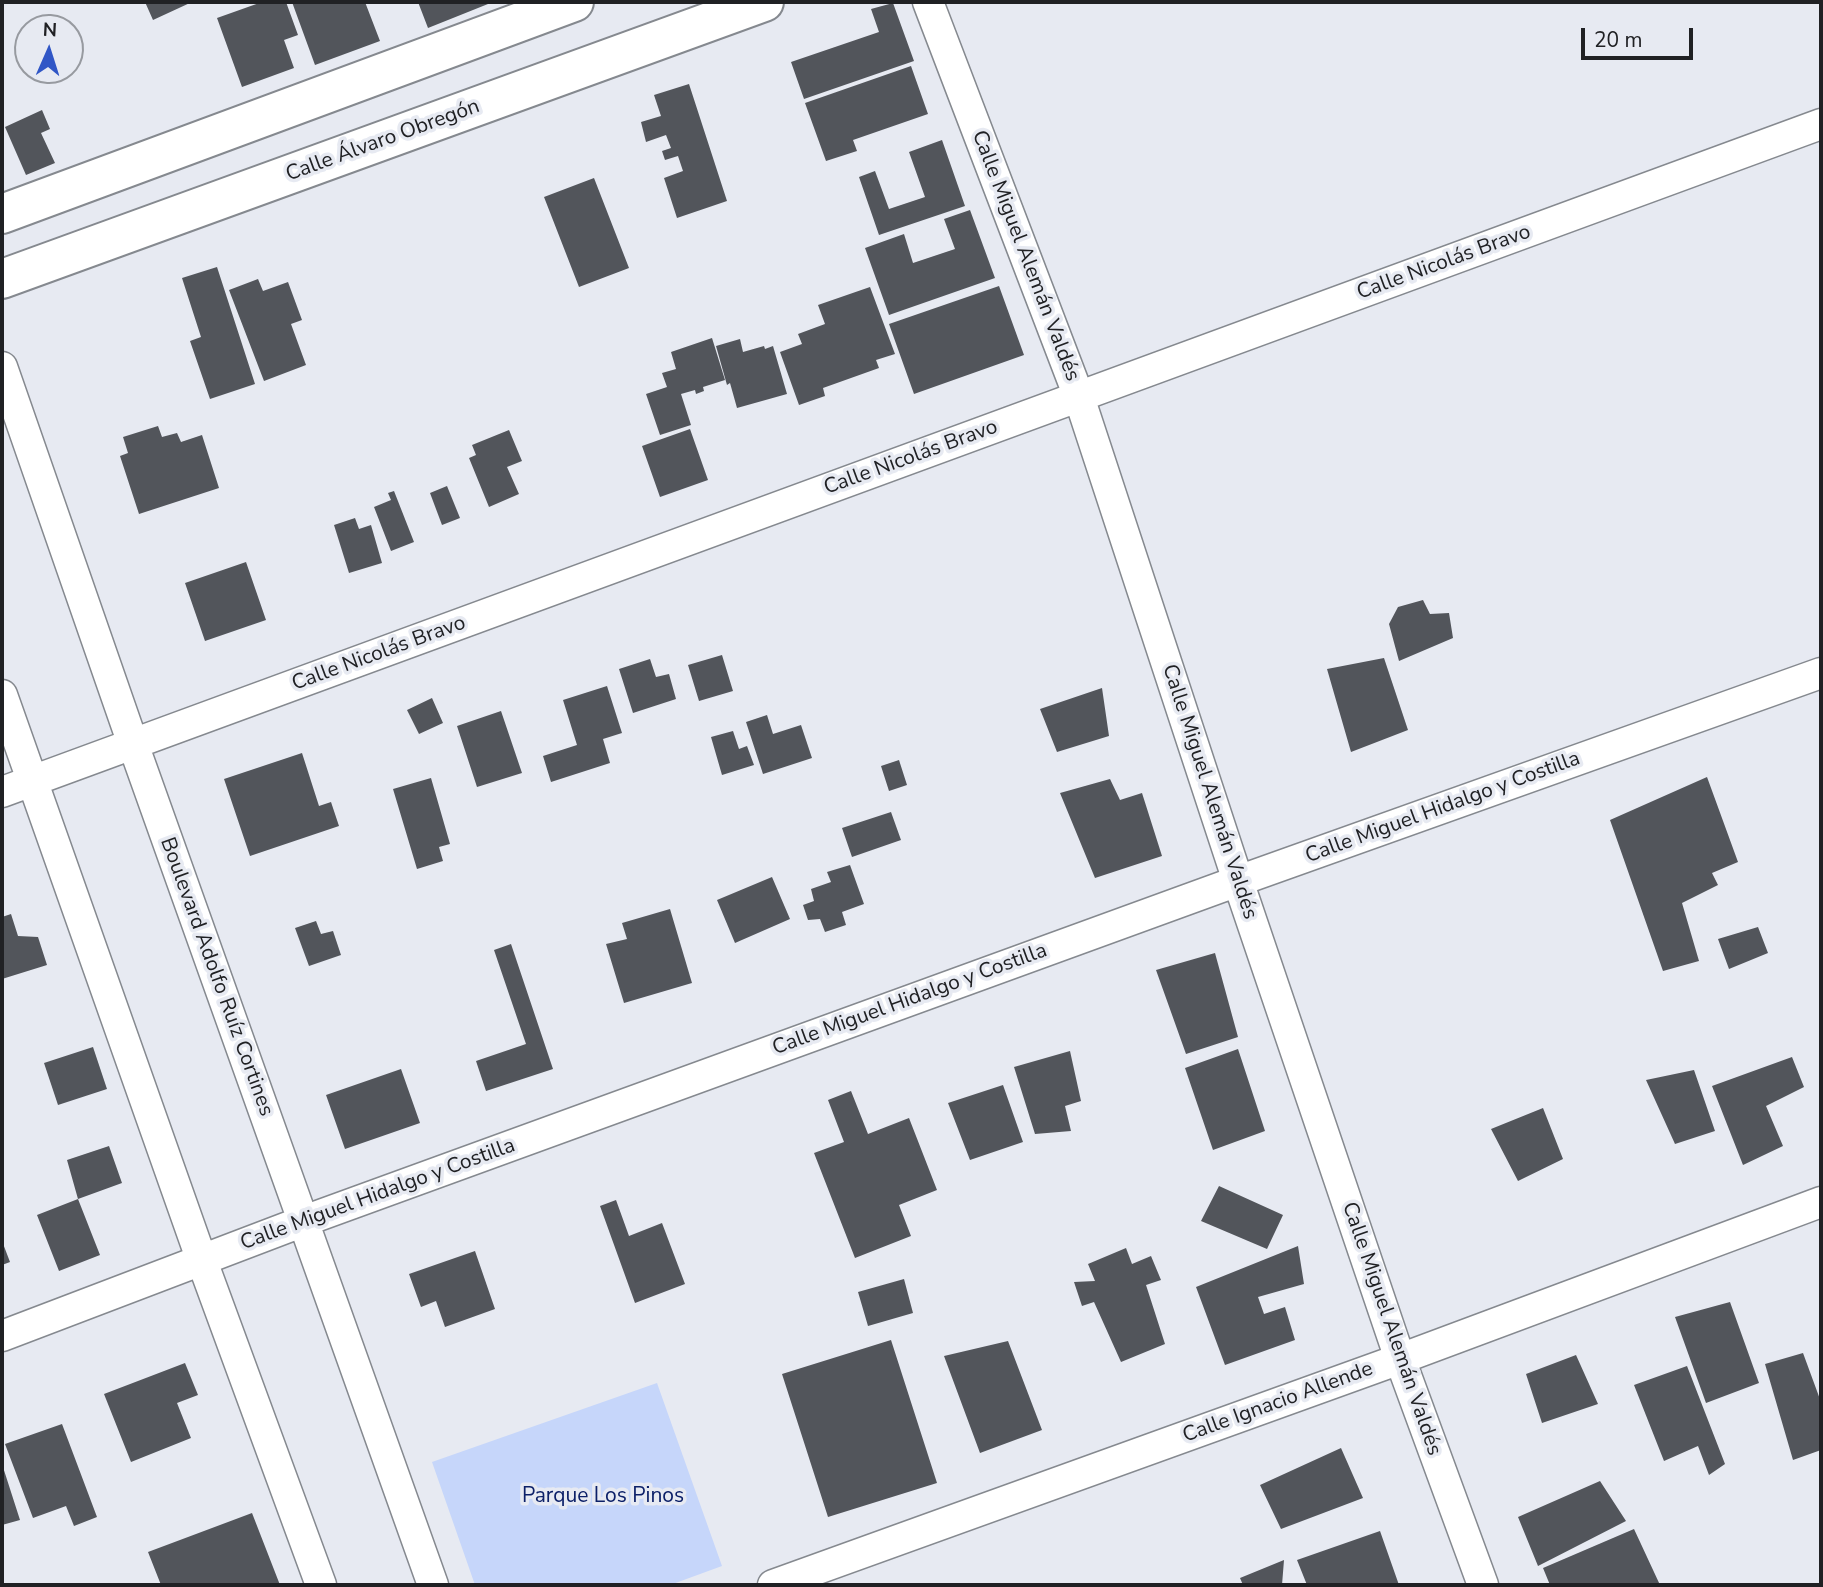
<!DOCTYPE html>
<meta charset="utf-8">
<style>
body{margin:0}
#map{position:relative;width:1823px;height:1587px;overflow:hidden;background:#e7eaf2;font-family:"Nunito Sans",sans-serif}
canvas{display:block}
.frame{position:absolute;inset:0;border:4px solid #202124;pointer-events:none}
.north{position:absolute;left:14px;top:14px;width:70px;height:70px;box-sizing:border-box;background:#e7eaf2;border:2px solid #979aa0;border-radius:50%;rotate:3deg;font-size:19px;font-weight:700;line-height:28px;text-align:center;color:#202124}
.north::after{content:'';display:block;margin:auto;width:24px;height:32px;background:#3056c6;clip-path:polygon(50% 0,100% 100%,50% 72%,0 100%)}
.scale{position:absolute;left:1581px;top:28px;width:112px;height:32px;box-sizing:border-box;border:4px solid #202124;border-top:0;padding-left:9px;font-size:21px;line-height:24px;white-space:nowrap;color:#202124;-webkit-text-stroke:5px #e7eaf2;paint-order:stroke}
</style>
<div id="map">
<canvas width="1823" height="1587"></canvas>
<div class="frame"></div>
<div class="north">N</div>
<div class="scale">20 m</div>
</div>
<script>
const g = document.querySelector('canvas').getContext('2d');
g.lineJoin = 'round';
function paint(path, color) { g.fillStyle = color; g.fill(path, 'evenodd'); }
const toPath = rows => new Path2D(rows.map(r => 'M' + r).join(''));
function stroke(path, color, width, dash) { g.strokeStyle = color; g.lineWidth = width; g.lineCap = dash ? 'butt' : 'round'; g.setLineDash(dash || []); g.stroke(path); }
function drawText(font, color, halo, rows, align = 'center') {
  g.font = font + ' "Nunito Sans",sans-serif'; g.lineWidth = 7; g.setLineDash([]); g.textBaseline = 'middle'; g.strokeStyle = halo; g.fillStyle = color; for (const [text, x, y, turn = 0] of rows) {
    g.save(); g.translate(x, y); g.rotate((+turn || 0) * Math.PI / 180); g.textAlign = isNaN(turn) ? turn : align; if (halo) g.strokeText(text, 0, 0); g.fillText(text, 0, 0); g.restore();
  }
}
paint(toPath([
 [657,1383,722,1566,670,1585,475,1585,432,1462]
]), '#c6d6fa');
paint(toPath([
 [145,2,192,2,153,20],
 [262,2,286,2,298,35,284,40,294,68,242,87,217,18],
 [292,2,365,2,380,41,315,65],
 [418,2,493,2,428,28],
 [893,3,914,61,804,99,791,62,879,32,871,9],
 [911,66,928,114,853,140,857,151,826,161,805,103],
 [689,84,727,201,677,218,664,178,683,171,678,156,665,160,662,151,671,148,666,135,646,142,641,122,661,116,654,95],
 [42,110,50,129,41,133,55,163,26,175,5,127],
 [942,140,965,206,879,235,859,177,875,171,889,209,925,197,909,152],
 [594,178,629,268,579,287,544,197],
 [970,210,995,278,889,315,865,248,904,234,913,263,955,249,944,219],
 [217,267,255,384,210,399,190,341,201,337,182,278],
 [258,279,263,291,288,282,302,320,291,324,306,365,264,381,229,290],
 [999,286,1024,355,914,394,889,324],
 [870,287,895,354,876,360,879,368,823,388,825,396,799,405,780,352,802,344,798,334,825,324,818,305],
 [712,338,725,380,703,387,704,391,696,394,695,390,681,394,691,425,660,435,646,394,667,387,662,373,676,369,671,352],
 [740,339,743,352,764,346,765,349,773,346,787,394,737,408,730,383,727,385,716,346],
 [158,426,162,437,177,433,181,442,202,435,219,488,139,514,120,456,128,453,123,437],
 [690,429,708,480,660,497,642,446],
 [509,430,522,461,507,467,519,494,489,507,469,458,476,455,472,445],
 [447,486,460,518,442,525,430,493],
 [394,491,414,542,391,551,374,507,391,500,388,493],
 [355,518,359,529,371,525,382,563,349,573,334,525],
 [246,562,266,620,205,641,185,583],
 [1423,600,1430,614,1449,613,1453,638,1399,661,1389,624,1398,607],
 [722,655,733,691,699,701,688,665],
 [1384,658,1408,730,1351,752,1327,669],
 [650,659,656,677,669,674,676,699,633,713,619,669],
 [607,686,622,733,603,739,610,763,551,782,543,756,577,745,563,700],
 [1102,688,1109,736,1057,752,1040,709],
 [432,698,443,723,419,734,407,710],
 [501,711,522,773,477,787,457,726],
 [767,715,773,734,801,725,812,758,763,774,746,722],
 [733,731,739,749,747,746,754,765,722,775,711,737],
 [302,753,319,806,331,802,339,826,250,856,224,779],
 [899,760,907,785,889,791,881,766],
 [1707,777,1738,862,1712,873,1718,885,1682,903,1699,961,1663,971,1610,820],
 [431,778,450,844,439,847,443,861,417,869,393,789],
 [1110,779,1120,800,1142,793,1162,856,1095,878,1060,793],
 [891,812,901,840,852,857,842,828],
 [850,865,864,904,842,912,846,925,825,932,820,919,808,920,803,905,814,901,811,889,831,882,827,872],
 [772,877,790,919,735,943,717,900],
 [670,909,692,983,624,1003,606,944,627,939,622,923],
 [11,914,18,936,38,937,47,965,2,979,2,917],
 [316,921,321,934,333,931,341,955,309,966,295,928],
 [1758,927,1768,953,1729,969,1718,939],
 [511,944,553,1069,486,1091,476,1061,526,1044,494,950],
 [1215,953,1238,1037,1186,1054,1156,970],
 [93,1047,107,1089,58,1105,44,1063],
 [1238,1049,1265,1131,1213,1150,1185,1068],
 [1070,1051,1081,1101,1065,1106,1071,1131,1035,1134,1014,1067],
 [1792,1057,1804,1087,1766,1106,1783,1146,1743,1165,1712,1086],
 [401,1069,420,1123,345,1149,326,1095],
 [1694,1070,1715,1131,1675,1144,1646,1080],
 [1003,1085,1023,1142,970,1160,948,1103],
 [851,1091,868,1134,909,1118,937,1190,899,1205,911,1236,855,1258,814,1153,844,1142,828,1100],
 [1543,1108,1563,1159,1518,1181,1491,1129],
 [109,1146,122,1183,78,1199,67,1160],
 [1219,1186,1283,1215,1267,1249,1201,1221],
 [78,1199,100,1255,59,1271,37,1215],
 [616,1200,629,1236,662,1223,685,1284,635,1303,600,1206],
 [2,1241,10,1262,2,1265],
 [1298,1246,1304,1284,1258,1297,1264,1314,1285,1307,1295,1340,1225,1365,1196,1287],
 [1126,1248,1132,1264,1151,1256,1161,1280,1146,1285,1165,1344,1121,1362,1094,1302,1082,1306,1074,1282,1095,1281,1088,1264],
 [475,1251,495,1309,445,1327,436,1301,421,1307,409,1274],
 [904,1279,913,1313,868,1326,858,1292],
 [1730,1302,1759,1383,1706,1403,1675,1317],
 [891,1340,937,1483,828,1517,782,1374],
 [1008,1341,1042,1430,980,1453,944,1356],
 [1803,1353,1821,1402,1821,1450,1793,1460,1765,1364],
 [1576,1355,1598,1404,1542,1423,1526,1374],
 [185,1363,198,1395,177,1403,191,1438,131,1462,104,1394],
 [1687,1366,1725,1464,1709,1475,1698,1446,1664,1461,1634,1385],
 [62,1424,97,1517,74,1526,66,1506,33,1518,5,1444],
 [1341,1448,1363,1498,1281,1529,1260,1485],
 [2,1464,20,1520,2,1525],
 [1600,1481,1626,1521,1538,1566,1518,1517],
 [252,1513,280,1585,161,1585,148,1552],
 [1634,1529,1660,1585,1550,1585,1543,1568],
 [1380,1531,1399,1585,1307,1585,1297,1560],
 [1284,1560,1282,1585,1243,1585,1240,1578]
]), '#52555b');
const minor = toPath([
 [928,2,1079,397,1238,881,1400,1359,1483,1585],
 [2,367,133,744,433,1585],
 [2,695,202,1261,321,1585],
 [2,792,1821,124],
 [2,1336,304,1221,1238,881,1821,673],
 [773,1585,1400,1359,1821,1202]
]);
const tertiary = toPath([
 [2,214,574,2],
 [2,279,764,2]
]);
stroke(minor, '#85898f', 33);
stroke(tertiary, '#85898f', 42);
stroke(minor, '#fff', 30);
stroke(tertiary, '#fff', 38);
drawText('21px', '#202124', '#e7eaf2', [
 ["Calle Álvaro Obregón",383,141,-20],
 ["Calle Miguel Alemán Valdés",1025,256,69],
 ["Calle Nicolás Bravo",1444,263,-20],
 ["Calle Nicolás Bravo",911,458,-20],
 ["Calle Nicolás Bravo",379,654,-20],
 ["Calle Miguel Alemán Valdés",1209,792,72],
 ["Calle Miguel Hidalgo y Costilla",1443,808,-20],
 ["Boulevard Adolfo Ruíz Cortines",216,977,70],
 ["Calle Miguel Hidalgo y Costilla",910,1000,-20],
 ["Calle Miguel Hidalgo y Costilla",378,1195,-20],
 ["Calle Miguel Alemán Valdés",1391,1329,71],
 ["Calle Ignacio Allende",1278,1403,-20]
]);
drawText('21px', '#0c2068', '#e7eaf2', [
 ["Parque Los Pinos",603,1497]
]);
</script>
